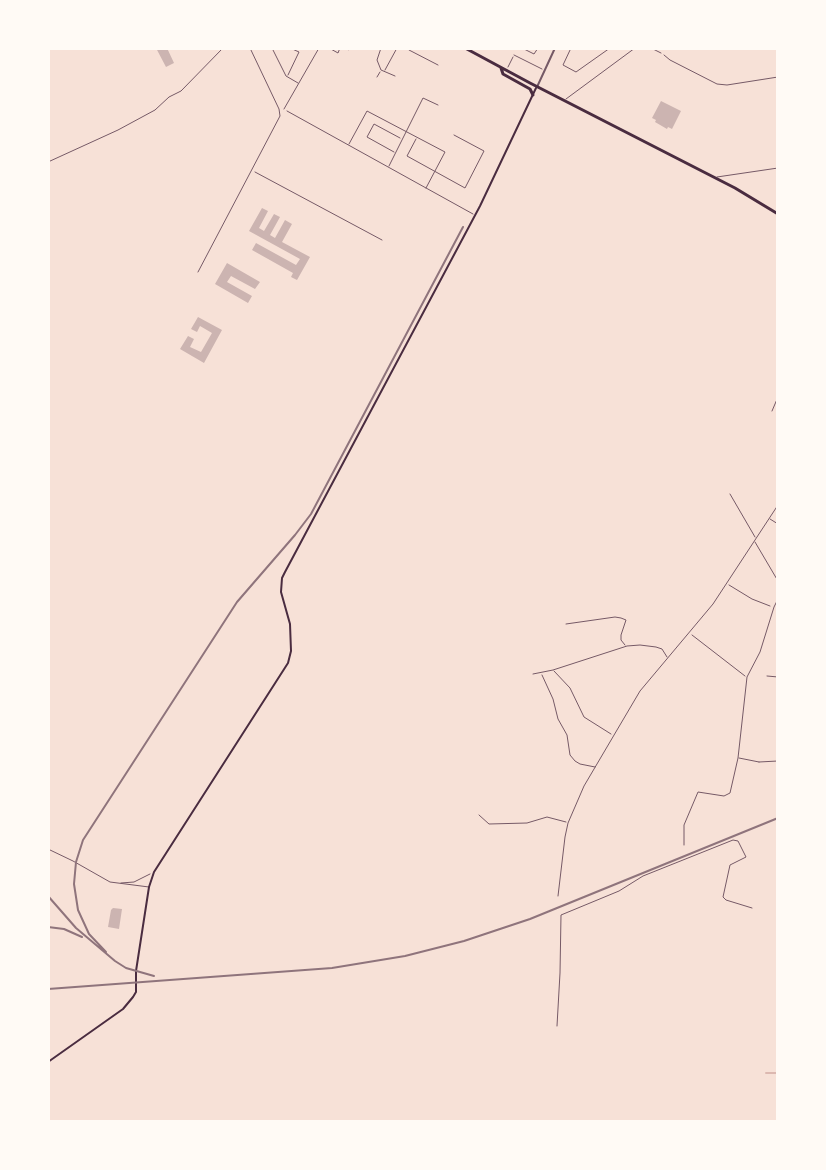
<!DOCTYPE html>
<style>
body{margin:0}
#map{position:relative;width:826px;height:1170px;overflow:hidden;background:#f7e1d7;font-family:"Roboto Condensed",sans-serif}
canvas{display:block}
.frame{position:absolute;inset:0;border:50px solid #fffaf5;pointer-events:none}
</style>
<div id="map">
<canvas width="826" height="1170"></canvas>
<div class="frame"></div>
</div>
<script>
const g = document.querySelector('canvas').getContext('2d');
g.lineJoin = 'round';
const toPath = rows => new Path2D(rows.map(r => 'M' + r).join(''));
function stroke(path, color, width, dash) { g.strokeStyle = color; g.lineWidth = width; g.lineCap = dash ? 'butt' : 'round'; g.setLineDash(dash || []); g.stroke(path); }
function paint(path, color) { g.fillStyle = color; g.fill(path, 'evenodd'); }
stroke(toPath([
 [766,1073,778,1073]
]), '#dcb8b0', 2);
paint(toPath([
 [156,48,167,48,174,63,166,67],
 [661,101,681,111,672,129,668,127,667,129,655,122,656,120,652,118],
 [262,208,268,211,259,228,264,231,274,214,280,217,270,235,275,238,285,220,292,224,282,242,310,257,297,280,291,277,293,273,252,250,256,243,296,265,300,259,249,231],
 [227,263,260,282,255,289,231,276,227,282,252,296,248,303,215,284],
 [198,317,222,330,204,363,180,349,188,336,194,339,190,347,201,352,212,333,200,326,197,332,191,329],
 [113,908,122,909,119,929,108,927,111,910]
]), '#ccb4b1');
stroke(toPath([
 [777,129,778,129]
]), '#4a2c40', 1);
stroke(toPath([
 [767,676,778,677],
 [759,762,778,761]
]), '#755966', 1);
stroke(toPath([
 [272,48,286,76,298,83],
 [329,48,338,53,340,48],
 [346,48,349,50,350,48],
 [381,48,377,60,381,70,395,76],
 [522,48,534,54,538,48],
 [571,48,563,65,576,72,610,48],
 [651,48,661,53],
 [409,50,438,65],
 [514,55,542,69],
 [664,55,670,60,717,84,727,85,778,77],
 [508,67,513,57],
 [385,70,397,48],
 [288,75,299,52,290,48],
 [377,77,380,72],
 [566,99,635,48],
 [284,109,319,48],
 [287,111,473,214],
 [416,139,407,156,465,188,484,151,454,135],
 [349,144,367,111,445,152,426,188],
 [394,152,367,137,374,124,400,138],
 [48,162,118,130,155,110,169,97,181,91,223,48],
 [389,166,423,98,438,105],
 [255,172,382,240],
 [717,177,778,168],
 [198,272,280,116,279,109,250,48],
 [772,411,778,397],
 [730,494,755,537],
 [770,519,778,524],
 [755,542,778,581],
 [729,585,752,599,770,606],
 [566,624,615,617,621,618,626,620,621,635,621,640,625,645],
 [692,635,745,676],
 [554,671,570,688,584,717,611,734],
 [533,674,553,670,627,646,640,645,656,647,662,649,667,657],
 [542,675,553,699,558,719,567,735,570,755,575,761,580,764,595,767],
 [739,758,759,762],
 [479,815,489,824,527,823,547,817,566,822],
 [684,845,684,825,698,792,724,796,730,793,738,758,747,677,760,652,774,607,778,599],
 [48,849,73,861,110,882,149,887],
 [121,883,134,882,150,874],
 [558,896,565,837,568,823,584,786,640,691,713,604,778,505],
 [557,1026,560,973,561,915,619,891,643,876,733,840,738,841,746,857,730,865,723,897,726,900,752,908]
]), '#755966', 1);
stroke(toPath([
 [537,87,555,48]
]), '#755966', 2);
stroke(toPath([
 [48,1062,123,1009,133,997,136,992,136,971,149,887,154,872,288,663,291,651,290,624,281,592,282,578,285,572,480,206,536,88]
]), '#4a2c40', 2);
stroke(toPath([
 [465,48,530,83,735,188,778,214],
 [501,68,503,74,530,89,533,95]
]), '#4a2c40', 3);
stroke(toPath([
 [48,896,76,928,115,961,126,968,154,976],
 [48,927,64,929,82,937],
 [106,952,89,934,78,910,74,884,76,862,83,840,237,602,295,535,311,514,463,227],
 [48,989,332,968,405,956,464,941,530,919,778,818]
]), '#8f747c', 2);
</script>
